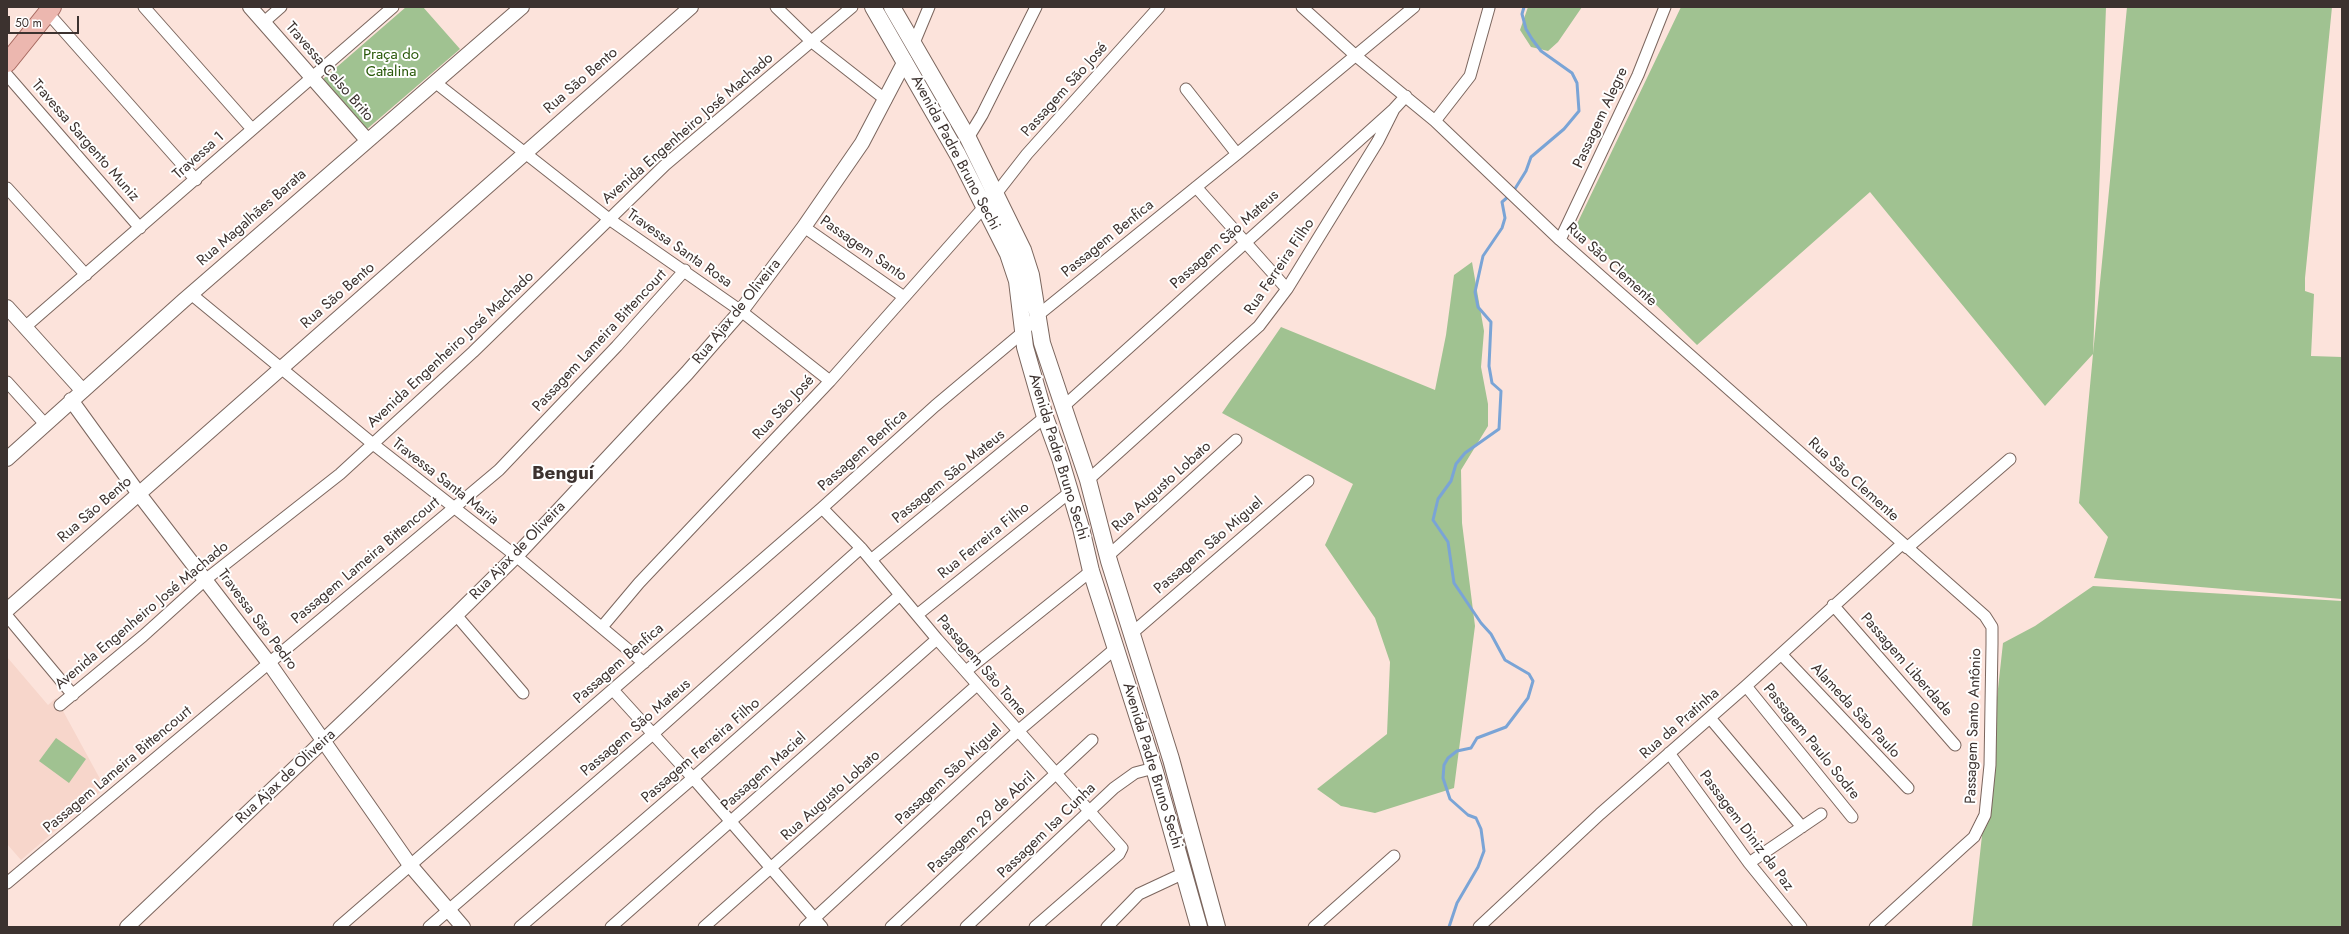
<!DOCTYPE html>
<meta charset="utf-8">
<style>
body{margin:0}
#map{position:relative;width:2349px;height:934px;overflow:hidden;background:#fce3db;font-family:Jost,sans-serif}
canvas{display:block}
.frame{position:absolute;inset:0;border:8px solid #3c322f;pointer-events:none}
.scale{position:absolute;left:8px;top:16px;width:71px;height:18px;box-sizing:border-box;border:2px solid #3c322f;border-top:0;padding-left:5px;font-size:12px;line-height:14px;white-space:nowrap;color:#3c322f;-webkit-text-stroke:3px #fff;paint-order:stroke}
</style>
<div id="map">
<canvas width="2349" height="934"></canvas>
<div class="frame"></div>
<div class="scale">50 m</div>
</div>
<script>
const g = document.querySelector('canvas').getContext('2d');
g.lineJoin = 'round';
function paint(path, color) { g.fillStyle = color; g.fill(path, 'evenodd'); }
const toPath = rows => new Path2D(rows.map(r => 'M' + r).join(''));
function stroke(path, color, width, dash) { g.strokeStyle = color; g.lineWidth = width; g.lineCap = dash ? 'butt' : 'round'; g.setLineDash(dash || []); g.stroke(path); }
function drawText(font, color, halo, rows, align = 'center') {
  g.font = font + ' Jost,sans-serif'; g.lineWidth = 4; g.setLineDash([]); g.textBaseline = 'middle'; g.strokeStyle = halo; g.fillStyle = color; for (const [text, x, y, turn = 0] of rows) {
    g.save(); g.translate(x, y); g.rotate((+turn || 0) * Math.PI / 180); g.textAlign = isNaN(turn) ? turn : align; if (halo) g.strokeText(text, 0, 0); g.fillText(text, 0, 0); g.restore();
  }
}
paint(toPath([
 [7,657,48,705,56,698,105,788,21,860,7,844]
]), '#f7d6cb');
paint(toPath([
 [406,7,423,7,460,49,367,129,323,79],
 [1528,7,1582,7,1558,42,1548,51,1531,47,1520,30],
 [1681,7,2106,7,2093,354,2127,7,2332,7,2305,278,2305,291,2314,294,2311,356,2342,357,2342,599,2094,578,2108,537,2079,503,2093,354,2045,406,1870,192,1697,345,1576,226],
 [1472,262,1484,331,1481,367,1488,404,1488,426,1461,470,1462,523,1475,626,1454,788,1375,813,1341,806,1317,789,1387,734,1390,662,1375,618,1325,545,1353,484,1222,413,1281,327,1435,390,1446,335,1454,275],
 [2093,586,2342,601,2342,927,1972,927,2003,643,2035,626],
 [56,738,86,759,69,783,39,761]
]), '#a0c291');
stroke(toPath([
 [1513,192,1526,171,1531,157,1564,129,1579,111,1577,83,1572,73,1541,51,1532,39,1526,29,1522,14,1524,7],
 [1449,927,1457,903,1478,867,1484,851,1481,829,1476,818,1468,815,1450,799,1443,778,1444,765,1448,758,1457,751,1471,748,1477,738,1506,727,1528,698,1533,681,1529,674,1505,660,1491,634,1481,623,1454,583,1448,542,1433,520,1438,499,1451,481,1456,464,1465,453,1499,429,1501,391,1492,383,1489,366,1491,322,1478,307,1475,292,1483,256,1502,228,1505,218,1502,202,1509,196]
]), '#7aa4d6', 3);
const minor = toPath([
 [144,7,252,129],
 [776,7,812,42,886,100],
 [1302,7,1356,56,1435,121,1560,240,1985,616,1992,627,1992,644,1990,765,1985,815,1974,837,1965,845,1875,927],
 [48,13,196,180],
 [264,22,281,7],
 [914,43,929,7],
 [7,75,140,228],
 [436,83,609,219,741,311,830,381],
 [1186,89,1237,154],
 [1435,121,1470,76,1489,8],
 [968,138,982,115,1036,7],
 [1196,187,1287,289],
 [7,188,86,275],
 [995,195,1027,154,1159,7],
 [804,227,904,297],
 [1560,240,1638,75,1665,7],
 [191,294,373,444,516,556,644,663],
 [25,327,393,7],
 [7,382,45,424],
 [1064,406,1394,109,1406,96],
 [1088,480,1259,326,1287,289,1378,141,1394,109],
 [822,508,861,548,937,639,1122,848,1119,854,1035,927],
 [1907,548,2010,459],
 [1108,556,1236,440],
 [871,560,1045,417],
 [1833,605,1955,745],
 [456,615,523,693],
 [917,615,1070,492],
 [7,616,73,695],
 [602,627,639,583,830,381,984,207],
 [1131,634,1308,481],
 [1781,654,1908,788],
 [966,671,1091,571],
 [1746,686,1852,817],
 [613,690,693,778,822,927],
 [60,705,143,636,205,580,340,474,473,352,665,165,852,7],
 [1710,718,1802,827],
 [1669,753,1749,863,1801,927],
 [1749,863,1821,814],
 [7,883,499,470,617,346,685,270],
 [339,927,822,508,935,406,1022,333,1037,316,1237,154,1414,7],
 [429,927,654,733,861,548],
 [520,927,693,778,900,595],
 [611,927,937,639],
 [704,927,977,685],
 [805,927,1018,731,1116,648],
 [891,927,1092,740],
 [966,927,1114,788,1135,773,1154,768],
 [1107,927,1139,894,1184,873],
 [1314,927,1394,856],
 [1479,927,1600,814,1746,686,1902,544]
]);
const tertiary = toPath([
 [250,7,367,140],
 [7,307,82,390],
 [71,400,139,494,269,663,410,865,463,927],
 [7,459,183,301,522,7],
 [7,610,691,7],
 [127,927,456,615,516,556,687,373,741,311,804,227,862,143,905,61]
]);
const secondary = toPath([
 [873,7,958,155,1008,254,1017,281,1025,347,1045,417,1060,458,1081,528,1091,571,1154,768,1199,927],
 [892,7,968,138,1023,250,1031,275,1042,343,1088,480,1109,561,1171,759,1217,927]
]);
const primary = toPath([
 [7,63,52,7]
]);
stroke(minor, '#7b665e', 13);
stroke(tertiary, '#7b665e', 16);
stroke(secondary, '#7b665e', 18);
stroke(primary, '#a66960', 20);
stroke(minor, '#fff', 11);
stroke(tertiary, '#fff', 14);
stroke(secondary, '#fff', 16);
stroke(primary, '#ecb7af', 18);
drawText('15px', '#295809', '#fff', [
 ["Praça do",391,55],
 ["Catalina",391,72]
]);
drawText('15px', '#3c322f', '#fff', [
 ["Travessa Celso Brito",329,72,49],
 ["Rua São Bento",581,81,-41],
 ["Passagem São José",1065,90,-48],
 ["Passagem Alegre",1601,118,-65],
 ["Avenida Engenheiro José Machado",688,129,-41],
 ["Travessa Sargento Muniz",85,141,49],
 ["Avenida Padre Bruno Sechi",955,153,62],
 ["Travessa 1",199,156,-42],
 ["Rua Magalhães Barata",252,218,-41],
 ["Passagem Benfica",1108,239,-39],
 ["Passagem São Mateus",1225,240,-42],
 ["Travessa Santa Rosa",679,249,35],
 ["Passagem Santo",863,249,35],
 ["Rua São Clemente",1611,265,42],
 ["Rua Ferreira Filho",1280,267,-56],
 ["Rua São Bento",338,296,-41],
 ["Rua Ajax de Oliveira",737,312,-51],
 ["Passagem Lameira Bittencourt",600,341,-47],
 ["Avenida Engenheiro José Machado",451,350,-43],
 ["Rua São José",784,408,-47],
 ["Passagem Benfica",863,451,-42],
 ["Avenida Padre Bruno Sechi",1058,457,73],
 ["Passagem São Mateus",949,477,-39],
 ["Rua São Clemente",1853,480,42],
 ["Travessa Santa Maria",445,482,38],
 ["Rua Augusto Lobato",1162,487,-42],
 ["Rua São Bento",95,510,-41],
 ["Rua Ferreira Filho",984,541,-39],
 ["Passagem São Miguel",1209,546,-41],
 ["Rua Ajax de Oliveira",518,551,-46],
 ["Passagem Lameira Bittencourt",366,561,-40],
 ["Avenida Engenheiro José Machado",142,616,-40],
 ["Travessa São Pedro",257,620,53],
 ["Passagem Benfica",619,664,-41],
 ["Passagem Liberdade",1906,665,49],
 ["Passagem São Tome",981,666,49],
 ["Alameda São Paulo",1855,711,47],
 ["Rua da Pratinha",1680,724,-41],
 ["Passagem Santo Antônio",1974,726,-88],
 ["Passagem São Mateus",636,728,-41],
 ["Passagem Paulo Sodre",1811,742,51],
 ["Passagem Ferreira Filho",701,751,-41],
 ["Avenida Padre Bruno Sechi",1152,766,73],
 ["Passagem Lameira Bittencourt",118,770,-40],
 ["Passagem Maciel",764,772,-42],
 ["Passagem São Miguel",949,775,-43],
 ["Rua Ajax de Oliveira",286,777,-43],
 ["Rua Augusto Lobato",831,796,-42],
 ["Passagem 29 de Abril",982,823,-43],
 ["Passagem Isa Cunha",1047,831,-44],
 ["Passagem Diniz da Paz",1746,831,53]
]);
drawText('bold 19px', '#3c322f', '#fff', [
 ["Benguí",563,474]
]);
</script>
